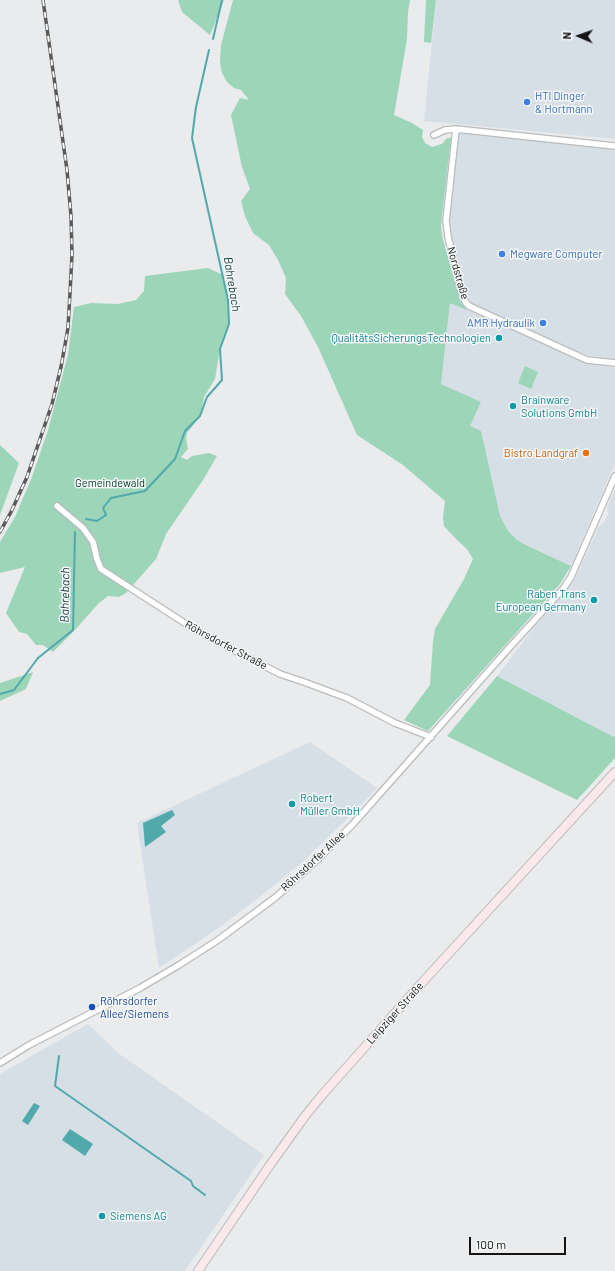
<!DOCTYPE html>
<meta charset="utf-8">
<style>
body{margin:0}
#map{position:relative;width:615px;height:1271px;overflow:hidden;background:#e9ebec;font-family:Barlow,sans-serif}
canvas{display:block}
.north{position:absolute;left:559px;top:16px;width:40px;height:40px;-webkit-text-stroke:3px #f6f8f9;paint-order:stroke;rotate:272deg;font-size:11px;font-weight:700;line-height:16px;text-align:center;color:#141415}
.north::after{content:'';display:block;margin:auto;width:14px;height:18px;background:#141415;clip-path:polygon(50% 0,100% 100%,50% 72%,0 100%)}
.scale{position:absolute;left:469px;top:1237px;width:97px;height:18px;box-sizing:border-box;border:2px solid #141415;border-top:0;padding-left:5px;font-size:12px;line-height:14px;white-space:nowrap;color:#141415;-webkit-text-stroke:3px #f6f8f9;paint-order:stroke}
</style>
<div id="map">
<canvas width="615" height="1271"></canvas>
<div class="north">N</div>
<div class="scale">100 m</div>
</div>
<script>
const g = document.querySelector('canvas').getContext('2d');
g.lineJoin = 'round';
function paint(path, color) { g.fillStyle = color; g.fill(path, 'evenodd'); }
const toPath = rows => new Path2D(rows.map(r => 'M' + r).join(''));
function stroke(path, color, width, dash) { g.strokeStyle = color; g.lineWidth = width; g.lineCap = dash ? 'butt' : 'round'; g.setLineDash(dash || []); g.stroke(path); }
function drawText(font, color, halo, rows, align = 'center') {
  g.font = font + ' Barlow,sans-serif'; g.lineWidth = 3; g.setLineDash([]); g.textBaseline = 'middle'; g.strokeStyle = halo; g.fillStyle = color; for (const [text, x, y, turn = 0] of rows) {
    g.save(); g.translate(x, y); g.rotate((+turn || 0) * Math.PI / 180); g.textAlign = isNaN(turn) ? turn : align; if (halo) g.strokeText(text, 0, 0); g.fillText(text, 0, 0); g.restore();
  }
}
paint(toPath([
 [436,0,615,0,615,139,424,121],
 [460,134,472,134,615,149,615,359,599,357,584,354,482,308,471,303,467,298,449,232,449,222,458,135],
 [450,302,585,363,615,368,615,463,571,566,517,540,508,531,500,516,470,426,441,384],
 [615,490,615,736,614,737,497,676,533,629,570,587,579,571,599,526,604,522,608,514,607,507],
 [310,742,377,788,354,812,306,859,257,899,224,924,192,946,159,968,137,823],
 [88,1024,118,1053,264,1155,185,1271,0,1271,0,1074]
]), '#d7dfe6');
paint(toPath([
 [178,0,224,0,210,35,182,12],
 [233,0,410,0,408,12,407,39,394,115,412,123,423,130,422,137,425,143,432,147,442,144,447,138,451,138,441,225,442,236,460,301,467,310,450,303,441,384,481,402,470,426,481,431,500,516,508,531,517,540,524,544,571,566,560,584,428,731,404,720,430,685,433,641,435,629,464,579,473,559,467,549,458,541,444,526,443,518,445,501,403,465,357,435,318,347,301,316,285,294,286,278,278,260,269,245,253,233,245,216,241,201,250,189,242,167,231,115,240,98,249,100,241,90,234,88,227,82,222,73,220,63,221,45],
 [426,0,436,0,431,43,424,42],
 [208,268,223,275,228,300,229,324,220,349,215,379,204,397,201,415,187,433,186,438,188,449,181,457,187,460,192,456,209,453,217,456,203,480,166,534,156,559,126,593,119,597,108,596,99,603,73,632,53,652,43,645,36,645,27,634,19,632,6,613,25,567,0,573,0,542,15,517,32,477,48,430,68,355,74,307,91,303,118,304,136,300,144,291,145,276],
 [525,366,538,372,531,389,518,383],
 [0,445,19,463,0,515],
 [33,672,26,689,0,701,0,683],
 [497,676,614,737,615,736,615,758,577,800,447,736]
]), '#9cd5b8');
paint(toPath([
 [172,810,175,815,161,826,166,832,145,847,143,823],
 [34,1103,40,1106,28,1125,22,1121],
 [70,1129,93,1144,85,1156,62,1140]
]), '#51a9ac');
stroke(toPath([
 [213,39,222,0],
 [86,519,97,521,106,515,103,508,111,498,145,491,175,459,185,431,200,416,207,397,222,380,220,349,229,324,228,300,192,138,196,107,209,50],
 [0,694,14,690,38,658,73,630,75,532],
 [59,1056,55,1086,191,1181,193,1186,205,1195]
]), '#51a9ac', 2);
const street = toPath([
 [456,129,446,221,448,237,462,294,466,303,469,306,587,360,615,363],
 [434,135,445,130,456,129,615,146],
 [57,506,83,528,93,542,97,559,101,569,197,631,280,674,304,682,347,698,395,723,431,737],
 [0,1063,29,1045,140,988,179,965,218,940,276,897,319,858,353,824,509,648,563,589,571,577,615,476]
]);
const secondary = toPath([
 [198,1271,270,1165,305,1116,323,1094,419,986,615,772]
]);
stroke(street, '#b9bbbc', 8);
stroke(secondary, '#b9bbbc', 10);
stroke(street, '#fff', 5.5);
stroke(secondary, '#fae8ea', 8);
const rail = toPath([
 [0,532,11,512,27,477,52,404,61,367,68,328,70,293,72,255,71,216,67,170,43,0]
]);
stroke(rail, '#5a5a5b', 3.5);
stroke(rail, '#f6f8f9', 2, [6]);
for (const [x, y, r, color] of [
 [527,102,4,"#3f7fe0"],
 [502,254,4,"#3f7fe0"],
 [543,323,4,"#3f7fe0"],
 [499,338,4,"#0f9aa8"],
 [513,406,4,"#0f9aa8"],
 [586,453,4,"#e8710a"],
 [594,600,4,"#0f9aa8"],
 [292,804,4,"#0f9aa8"],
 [92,1007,4,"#1a4fb4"],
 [102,1216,4,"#0f9aa8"]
]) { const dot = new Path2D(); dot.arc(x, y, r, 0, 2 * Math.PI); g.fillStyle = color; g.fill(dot); stroke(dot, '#f6f8f9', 1.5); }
drawText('11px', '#366cbe', '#f6f8f9', [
 ["HTI Dinger",535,96],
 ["& Hortmann",535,109],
 ["Megware Computer",510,254],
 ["AMR Hydraulik",535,323,"right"]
], 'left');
drawText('11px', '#141415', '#f6f8f9', [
 ["Nordstraße",458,273,74],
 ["Röhrsdorfer Straße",226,645,28],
 ["Röhrsdorfer Allee",313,861,-43],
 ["Leipziger Straße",395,1013,-48]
]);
drawText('11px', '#0d838f', '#f6f8f9', [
 ["QualitätsSicherungsTechnologien",491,338,"right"],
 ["Brainware",521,400],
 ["Solutions GmbH",521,413],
 ["Raben Trans",586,594,"right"],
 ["European Germany",586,607,"right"],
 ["Robert",300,798],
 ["Müller GmbH",300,811],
 ["Siemens AG",110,1216]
], 'left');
drawText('11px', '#c56008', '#f6f8f9', [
 ["Bistro Landgraf",578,453]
], 'right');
drawText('11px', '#003a24', '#f6f8f9', [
 ["Gemeindewald",110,483]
]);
drawText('11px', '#164399', '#f6f8f9', [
 ["Röhrsdorfer",100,1001],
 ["Allee/Siemens",100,1014]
], 'left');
drawText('italic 12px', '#0c3739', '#f6f8f9', [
 ["Bahrebach",232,284,81],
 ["Bahrebach",65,595,-89]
]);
</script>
